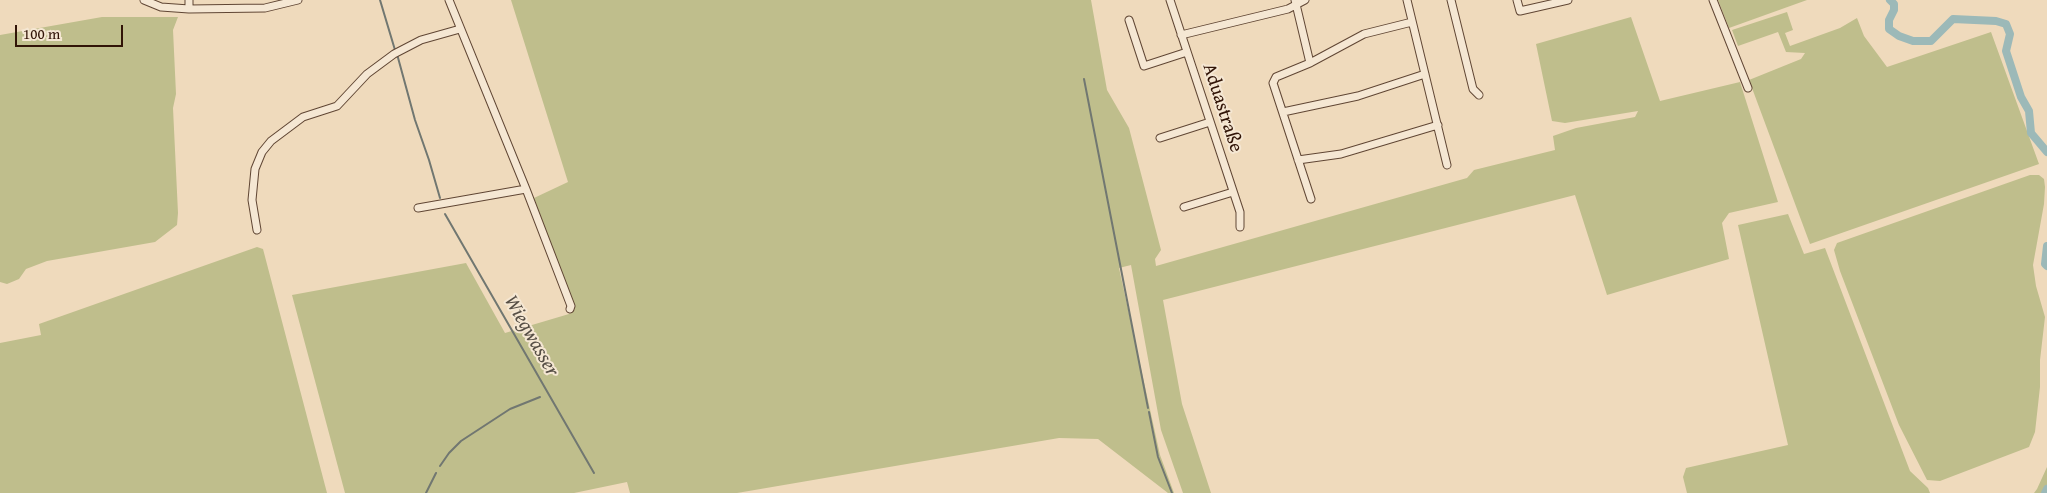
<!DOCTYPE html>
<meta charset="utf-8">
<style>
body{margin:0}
#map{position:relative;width:2047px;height:493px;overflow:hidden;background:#efdabc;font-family:"Gentium Book Plus",serif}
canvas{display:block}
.scale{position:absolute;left:15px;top:25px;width:108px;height:22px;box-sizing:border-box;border:2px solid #311407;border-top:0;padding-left:6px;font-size:15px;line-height:18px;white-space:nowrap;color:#311407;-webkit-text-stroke:4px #f5e7d3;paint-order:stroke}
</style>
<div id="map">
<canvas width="2047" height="493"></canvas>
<div class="scale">100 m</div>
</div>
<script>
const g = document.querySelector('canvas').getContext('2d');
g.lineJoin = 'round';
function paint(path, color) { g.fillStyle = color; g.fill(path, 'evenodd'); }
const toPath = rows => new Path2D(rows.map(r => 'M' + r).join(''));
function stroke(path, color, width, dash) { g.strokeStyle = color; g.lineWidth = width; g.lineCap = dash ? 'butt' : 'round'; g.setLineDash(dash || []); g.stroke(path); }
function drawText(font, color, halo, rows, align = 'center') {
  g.font = font + ' "Gentium Book Plus",serif'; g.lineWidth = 4; g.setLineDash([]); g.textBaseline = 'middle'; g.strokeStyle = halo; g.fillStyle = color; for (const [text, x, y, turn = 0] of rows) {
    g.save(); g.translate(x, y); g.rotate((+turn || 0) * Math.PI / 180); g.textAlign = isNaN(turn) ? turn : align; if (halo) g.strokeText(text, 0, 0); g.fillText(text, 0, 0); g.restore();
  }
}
paint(toPath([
 [511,0,1091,0,1107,90,1129,128,1161,250,1155,259,1156,266,1467,178,1474,170,1555,150,1553,136,1576,128,1635,117,1638,111,1565,123,1552,121,1536,44,1631,17,1660,101,1740,82,1778,202,1729,213,1722,223,1729,259,1607,295,1575,195,1163,300,1182,404,1211,493,1183,493,1161,430,1131,265,1119,268,1160,455,1174,493,1168,493,1098,439,1059,438,737,493,630,493,627,482,574,493,345,493,292,295,466,263,505,333,569,314,575,309,534,198,568,182],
 [1718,0,1807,0,1729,28],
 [1787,12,1793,30,1785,33,1790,46,1840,28,1857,18,1864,36,1887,67,1991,32,2039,164,1810,244,1749,80,1801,59,1805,53,1786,52,1778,32,1738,46,1732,30],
 [102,17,178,17,173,30,176,94,173,108,178,213,177,225,155,242,47,261,26,269,19,279,7,284,0,282,0,35],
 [2030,175,2039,175,2044,179,2045,187,2044,204,2033,265,2036,286,2045,317,2040,360,2040,387,2035,432,2029,447,1940,481,1927,480,1899,425,1840,271,1834,250,1837,243],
 [1788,214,1804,254,1825,248,1910,471,1928,488,1930,493,1687,493,1683,477,1686,468,1788,445,1738,225],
 [257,247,263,249,327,493,0,493,0,343,41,335,39,324],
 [2047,467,2047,493,2034,493,2037,489]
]), '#bfbe8c');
stroke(toPath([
 [380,0,395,50],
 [397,54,415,120,429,160,440,198],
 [1084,79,1148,408],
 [445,214,594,473],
 [1149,412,1158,457,1172,493],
 [440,466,449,453,461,441,510,409,540,397],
 [426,493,436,473]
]), '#717771', 2);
stroke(toPath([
 [1890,0,1894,4,1894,10,1889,20,1889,29,1899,36,1913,41,1931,41,1953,19,1996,21,2006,24,2010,34,2006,51,2021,97,2029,111,2031,133,2047,152],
 [2047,246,2045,264,2047,266],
 [2045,493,2047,489]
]), '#9cb9b8', 8);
const street = toPath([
 [144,0,161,7,189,9,265,8,298,0],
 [189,0,189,9],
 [449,0,526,189,571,306,570,309],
 [1170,0,1240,212,1240,227],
 [1295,0,1310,63],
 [1407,0,1447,165],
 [1451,0,1473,89,1479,95],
 [1517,0,1520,11,1568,0],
 [1713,0,1748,88],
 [1129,20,1144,66,1187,52],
 [1181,35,1288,9,1305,0],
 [1283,112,1358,96,1425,74],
 [1160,138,1210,122],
 [1298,160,1341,154,1438,125],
 [1311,199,1273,83,1276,77,1310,63,1364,34,1412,22],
 [1184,207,1233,192],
 [418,208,526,189],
 [257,230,252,200,255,169,262,152,271,141,303,117,337,106,367,74,394,54,421,40,460,29]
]);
stroke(street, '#604634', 9);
stroke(street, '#f5e7d3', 7);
drawText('19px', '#311407', '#f5e7d3', [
 ["Aduastraße",1222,108,72]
]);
drawText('italic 20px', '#564e45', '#f5e7d3', [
 ["Wiegwasser",531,336,60]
]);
</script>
